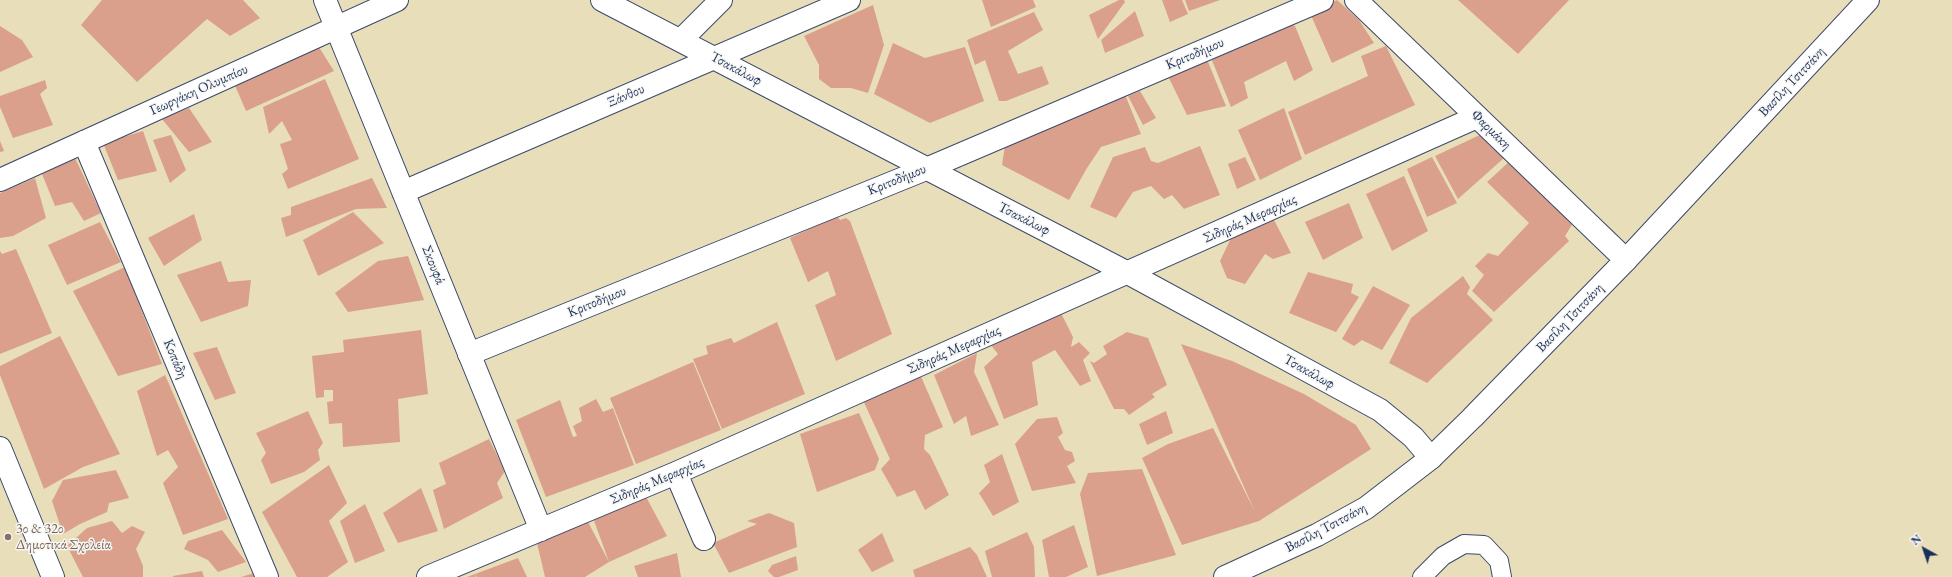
<!DOCTYPE html>
<meta charset="utf-8">
<style>
body{margin:0}
#map{position:relative;width:1952px;height:577px;overflow:hidden;background:#e8deb9;font-family:"EB Garamond",serif}
canvas{display:block}
.north{position:absolute;left:1904px;top:529px;width:40px;height:40px;-webkit-text-stroke:3px #f6f6f2;paint-order:stroke;rotate:320deg;font-size:11px;font-weight:700;line-height:16px;text-align:center;color:#1b2f5e}
.north::after{content:'';display:block;margin:auto;width:14px;height:18px;background:#1b2f5e;clip-path:polygon(50% 0,100% 100%,50% 72%,0 100%)}
</style>
<div id="map">
<canvas width="1952" height="577"></canvas>
<div class="north">N</div>
</div>
<script>
const g = document.querySelector('canvas').getContext('2d');
g.lineJoin = 'round';
function paint(path, color) { g.fillStyle = color; g.fill(path, 'evenodd'); }
const toPath = rows => new Path2D(rows.map(r => 'M' + r).join(''));
function stroke(path, color, width, dash) { g.strokeStyle = color; g.lineWidth = width; g.lineCap = dash ? 'butt' : 'round'; g.setLineDash(dash || []); g.stroke(path); }
function drawText(font, color, halo, rows, align = 'center') {
  g.font = font + ' "EB Garamond",serif'; g.lineWidth = 3; g.setLineDash([]); g.textBaseline = 'middle'; g.strokeStyle = halo; g.fillStyle = color; for (const [text, x, y, turn = 0] of rows) {
    g.save(); g.translate(x, y); g.rotate((+turn || 0) * Math.PI / 180); g.textAlign = isNaN(turn) ? turn : align; if (halo) g.strokeText(text, 0, 0); g.fillText(text, 0, 0); g.restore();
  }
}
paint(toPath([
 [102,0,243,0,260,18,230,36,207,19,137,82,81,25],
 [982,0,1033,0,1036,7,991,27],
 [1119,0,1124,0,1125,2,1098,39,1089,15],
 [1162,0,1182,0,1188,14,1170,22],
 [1185,0,1220,0,1189,11],
 [1337,0,1359,20,1374,43,1332,63,1310,13],
 [1458,0,1569,0,1518,54],
 [873,5,884,45,868,93,851,88,831,88,819,79,819,65,804,36],
 [1135,11,1144,36,1105,53,1101,40],
 [1034,12,1043,30,1008,51,1018,74,1042,66,1049,84,1006,101,999,101,985,60,975,65,967,40],
 [1285,22,1295,26,1313,70,1294,81,1286,61,1244,82,1248,98,1231,107,1211,58],
 [0,26,22,40,33,57,0,72],
 [893,43,925,58,965,47,984,101,930,123,874,94],
 [317,44,334,71,246,111,233,81],
 [1386,46,1415,105,1305,155,1288,112,1368,76,1361,56],
 [1206,57,1226,106,1187,115,1167,74],
 [325,79,359,159,288,189,282,174,288,169,280,144,292,140,282,121,269,134,263,107],
 [45,80,47,88,40,94,53,125,13,138,0,107,0,96],
 [1122,87,1141,134,1101,147,1087,168,1069,200,1002,165,1006,139],
 [1140,91,1156,118,1143,125,1128,96],
 [189,108,212,142,189,152,162,119],
 [1284,108,1302,159,1260,180,1238,130],
 [143,131,157,171,118,180,103,143],
 [1482,134,1504,158,1458,199,1435,156],
 [171,135,186,170,170,183,153,140],
 [0,141,4,151,0,152],
 [1200,146,1220,195,1184,209,1172,195,1164,199,1151,186,1133,192,1116,218,1090,207,1113,157,1145,147,1151,161,1158,163],
 [1245,157,1256,180,1237,189,1228,164],
 [1432,157,1457,203,1427,217,1407,169],
 [75,158,101,213,84,221,72,202,55,206,42,174],
 [1511,160,1576,218,1565,236,1569,241,1494,312,1472,291,1484,275,1475,266,1488,253,1498,256,1529,223,1487,182],
 [1404,176,1428,231,1392,251,1366,194],
 [35,178,46,218,13,236,0,238,0,193],
 [372,178,387,208,356,209,286,237,281,218,291,215,291,207],
 [1349,203,1363,238,1323,260,1305,222],
 [353,212,384,243,318,276,303,240],
 [194,214,202,240,164,266,148,238],
 [837,216,840,220,846,218,850,221,892,334,836,361,815,305,836,295,828,271,808,282,790,238],
 [1273,218,1291,253,1273,259,1265,254,1245,284,1227,278,1220,261,1232,236],
 [100,222,121,262,67,285,48,245],
 [16,249,52,333,0,354,0,251,2,254],
 [408,256,424,300,348,312,335,293,378,261],
 [221,261,228,282,251,280,248,306,201,322,177,275],
 [125,267,162,364,118,376,73,291],
 [1308,272,1353,284,1351,293,1359,297,1336,332,1289,313],
 [1463,276,1470,287,1467,294,1493,320,1427,383,1389,363,1411,318],
 [1373,286,1410,305,1382,350,1362,340,1354,346,1342,339],
 [1061,313,1073,337,1071,347,1079,342,1090,353,1083,360,1091,381,1080,386,1055,350,1032,362,1038,405,1004,419,984,367,998,354,990,344],
 [777,322,805,394,722,429,693,359,708,354,706,346,731,338,734,343],
 [421,330,428,394,398,399,400,442,343,447,342,423,329,424,327,402,333,401,333,390,324,390,324,397,316,398,312,356,344,352,343,340],
 [1127,332,1148,338,1167,385,1152,394,1155,397,1129,415,1124,409,1114,409,1090,361,1094,363,1107,354,1103,346],
 [60,336,120,454,83,467,44,489,0,375,0,366],
 [1181,344,1232,361,1304,394,1356,425,1371,449,1259,521,1182,545,1142,458,1168,444,1213,428,1255,512],
 [217,347,236,393,215,400,193,353],
 [977,353,974,372,999,425,971,436,966,416,954,424,934,375],
 [693,362,721,430,636,464,610,398],
 [919,372,943,427,925,435,924,449,930,455,949,495,925,510,915,490,897,497,881,469,890,459,862,398],
 [165,375,228,519,183,535,163,483,178,467,168,450,157,456,137,391],
 [596,399,603,412,613,408,634,465,546,497,516,420,560,400,573,437,577,436,573,426,582,421,579,408],
 [308,411,323,443,318,450,320,460,304,472,271,484,261,460,266,453,256,433],
 [1166,411,1173,433,1147,445,1139,424],
 [859,413,879,459,875,470,817,492,800,434],
 [1057,417,1063,433,1058,437,1065,450,1072,452,1075,461,1067,466,1076,483,1032,491,1015,444,1037,419],
 [489,439,505,471,497,483,503,498,444,529,433,490,446,484,439,463],
 [1002,454,1019,502,993,516,979,493,990,482,984,465],
 [329,465,347,503,329,521,348,562,327,577,297,577,262,512],
 [1142,469,1176,555,1097,576,1080,494,1088,473],
 [116,470,129,498,109,503,107,512,80,524,63,534,52,501,63,480],
 [421,488,438,531,398,543,383,513],
 [644,493,667,536,609,562,592,515],
 [365,504,385,551,355,563,340,521],
 [769,513,794,523,797,547,729,573,713,543,757,524,747,521],
 [587,520,609,562,585,577,545,577,537,543],
 [112,521,122,533,132,526,145,532,136,549,143,566,143,577,83,577,67,546,87,528],
 [1074,525,1088,567,1066,577,1049,577,1042,540],
 [222,530,246,562,218,572,208,560,184,549,188,541],
 [1027,532,1034,547,1035,577,992,577,985,551],
 [882,533,894,561,872,572,858,550],
 [970,547,977,555,987,577,915,577,913,570],
 [677,553,681,577,638,577,634,566],
 [796,556,798,570,779,577,774,577,768,571,772,565],
 [518,558,527,577,477,577,475,574,476,577,467,577],
 [202,571,204,577,173,577,173,576],
 [254,573,255,577,241,577]
]), '#daa08b');
const service = toPath([
 [1422,577,1443,556,1464,544,1484,545,1499,561,1502,577]
]);
const pedestrian = toPath([
 [84,142,267,577],
 [469,354,926,169]
]);
const minor = toPath([
 [325,0,541,530],
 [602,0,1128,273,1380,410,1413,437,1431,458],
 [681,40,721,0],
 [926,169,1322,0],
 [0,180,397,0],
 [403,192,849,0],
 [0,448,53,577],
 [676,473,704,539],
 [428,577,676,473,1477,117]
]);
const tertiary = toPath([
 [1356,0,1626,260]
]);
const primary = toPath([
 [1225,577,1317,535,1366,508,1431,458,1472,418,1626,260,1868,0]
]);
stroke(service, '#3a496c', 20);
stroke(pedestrian, '#3a496c', 24);
stroke(minor, '#3a496c', 24);
stroke(tertiary, '#3a496c', 24);
stroke(primary, '#3a496c', 24);
stroke(service, '#fff', 18);
stroke(pedestrian, '#fff', 22);
stroke(minor, '#fff', 22);
stroke(tertiary, '#fff', 22);
stroke(primary, '#fff', 22);
for (const [x, y, r, color] of [
 [8,537,4,"#8d6e63"]
]) { const dot = new Path2D(); dot.arc(x, y, r, 0, 2 * Math.PI); g.fillStyle = color; g.fill(dot); stroke(dot, '#f6f6f2', 1.5); }
drawText('14px', '#1b2f5e', '#f6f6f2', [
 ["Κριτοδήμου",1195,54,-23],
 ["Τσακάλωφ",736,69,28],
 ["Βασίλη Τσιτσάνη",1792,82,-47],
 ["Γεωργάκη Ολυμπίου",199,90,-24],
 ["Ξάνθου",626,96,-23],
 ["Φαρμάκη",1491,130,44],
 ["Κριτοδήμου",897,180,-22],
 ["Τσακάλωφ",1024,219,27],
 ["Σιδηράς Μεραρχίας",1250,219,-24],
 ["Σκουφά",433,265,68],
 ["Κριτοδήμου",597,302,-22],
 ["Βασίλη Τσιτσάνη",1570,318,-46],
 ["Σιδηράς Μεραρχίας",954,350,-24],
 ["Κοπάδη",175,359,67],
 ["Τσακάλωφ",1309,372,29],
 ["Σιδηράς Μεραρχίας",657,481,-23],
 ["Βασίλη Τσιτσάνη",1326,528,-28]
]);
drawText('14px', '#785e54', '#f6f6f2', [
 ["3ο & 32ο",16,529],
 ["Δημοτικά Σχολεία",16,545]
], 'left');
</script>
